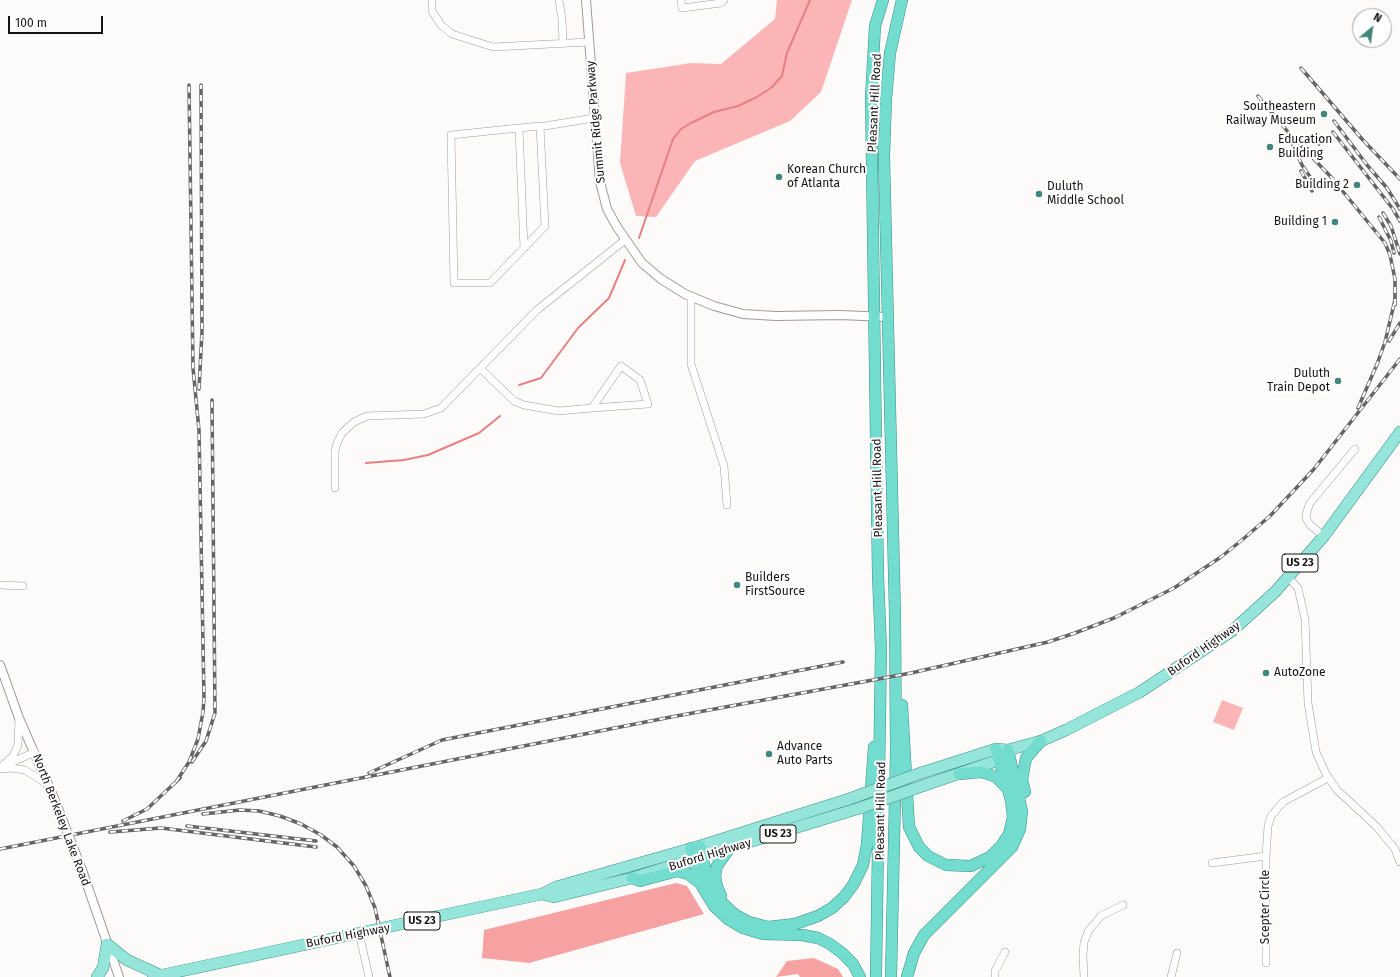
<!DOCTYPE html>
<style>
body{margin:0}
#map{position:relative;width:1400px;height:977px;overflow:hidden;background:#fdfafa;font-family:"Fira Sans",sans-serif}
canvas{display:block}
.north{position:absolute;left:1352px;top:8px;width:40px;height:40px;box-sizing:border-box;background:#fff;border:1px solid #a3a1a1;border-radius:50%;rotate:29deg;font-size:11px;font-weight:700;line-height:16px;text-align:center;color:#181313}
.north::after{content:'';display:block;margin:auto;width:14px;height:18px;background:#41867c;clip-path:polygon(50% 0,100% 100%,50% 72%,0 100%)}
.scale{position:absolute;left:8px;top:16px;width:95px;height:18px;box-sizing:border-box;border:2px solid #181313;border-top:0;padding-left:5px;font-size:12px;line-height:14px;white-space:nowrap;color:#181313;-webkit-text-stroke:3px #fff;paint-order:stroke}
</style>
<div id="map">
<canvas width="1400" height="977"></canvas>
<div class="north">N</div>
<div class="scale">100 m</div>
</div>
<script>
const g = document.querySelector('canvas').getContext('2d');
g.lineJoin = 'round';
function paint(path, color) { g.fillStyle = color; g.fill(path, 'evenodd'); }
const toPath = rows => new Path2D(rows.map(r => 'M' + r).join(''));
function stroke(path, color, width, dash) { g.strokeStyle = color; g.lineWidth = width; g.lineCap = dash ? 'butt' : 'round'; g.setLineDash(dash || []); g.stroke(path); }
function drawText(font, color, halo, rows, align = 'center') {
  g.font = font + ' "Fira Sans",sans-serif'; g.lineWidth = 4; g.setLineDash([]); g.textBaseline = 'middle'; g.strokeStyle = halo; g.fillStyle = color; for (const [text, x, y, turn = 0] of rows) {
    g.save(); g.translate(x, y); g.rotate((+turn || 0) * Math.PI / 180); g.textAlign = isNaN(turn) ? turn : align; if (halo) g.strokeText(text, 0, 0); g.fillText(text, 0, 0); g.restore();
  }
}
paint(toPath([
 [777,0,852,0,821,92,790,121,695,161,656,217,636,216,620,163,626,73,691,63,721,64,775,19],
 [1222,700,1243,708,1234,730,1213,722]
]), '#fbb5b6');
paint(toPath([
 [676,883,687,886,704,914,529,963,482,958,484,930],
 [814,958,838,969,843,977,800,977,798,974,776,977,787,961]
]), '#f6a2a3');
stroke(toPath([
 [639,238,673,139,681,129,691,123,714,112,738,106,757,97,771,88,782,76,787,53,810,0],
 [519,385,541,378,578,328,609,298,625,260],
 [366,463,404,460,428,455,479,433,500,416]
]), '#e68083', 2);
const minor = toPath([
 [432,0,432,11,441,25,452,34,493,47,589,42],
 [559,0,562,19,563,43],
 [681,0,682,8,721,3,724,0],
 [540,126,545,226,490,283,454,283,451,135,519,128,540,126,545,126,594,118],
 [519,128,524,248],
 [691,297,691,364,724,466,727,505],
 [480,368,514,401,524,405,559,411,592,408,648,404,640,380,621,366,592,408],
 [335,488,335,451,337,443,342,433,354,422,367,416,424,414,441,408,537,310,625,240],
 [1324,536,1310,525,1306,518,1307,511,1310,503,1355,449],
 [1288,577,1298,588,1305,619,1308,703,1316,752,1326,774,1337,790,1377,827,1395,849,1400,862],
 [0,585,23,586],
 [8,764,35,752],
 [0,768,13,756,18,745,19,718],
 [0,769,11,768,25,770,50,786],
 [1212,863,1266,856],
 [359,933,369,977],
 [1266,963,1266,856,1268,826,1271,816,1283,802,1328,778],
 [995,977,995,971,1005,952],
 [1084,977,1083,956,1084,942,1089,930,1101,916,1123,905],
 [1171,977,1177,953]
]);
const tertiary = toPath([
 [586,0,600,182,607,209,617,227,642,263,661,279,685,294,714,306,743,314,776,316,840,315,887,317],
 [0,665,19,718,54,798],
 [82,870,119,977]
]);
const primary = toPath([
 [921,773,996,749,1008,750,1041,741,1066,730,1140,692,1232,631,1275,592,1324,536,1400,432],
 [925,785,999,760,1005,754],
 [542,894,554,897,632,878,863,807],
 [107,944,127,960,160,975],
 [97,977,103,968,107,944],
 [153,977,542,894,556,887,700,846,849,799]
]);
const trunk = toPath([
 [902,705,909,827,919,847,928,856,946,865,971,866,990,857,1001,846,1009,834,1013,817,1011,800,996,749],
 [959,774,981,772,988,774,996,777,1006,787],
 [1025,792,1022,780,1026,758,1041,741],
 [700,846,709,885,718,899,734,914,749,922,768,927,795,924,818,916,832,908,844,897,853,885,863,865,867,844,874,747],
 [691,848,700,883,714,906,728,919,743,928,763,934,802,935,818,938,830,944,842,953,853,964,860,977],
 [632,878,640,881,677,871,688,874,700,883],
 [721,896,717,887,715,875,717,866,729,849],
 [876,977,881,649,878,576,871,98,875,26,883,0],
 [891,977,896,752,895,615,884,156,886,99,890,53,902,0],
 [907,977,914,953,924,935,1012,847,1020,829,1022,811,1008,750]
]);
stroke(minor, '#a69999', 8);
stroke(tertiary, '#a69999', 10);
stroke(primary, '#3c9085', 12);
stroke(trunk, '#3c9085', 12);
stroke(minor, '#fff', 7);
stroke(tertiary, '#fff', 8);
stroke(primary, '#95e5da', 11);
stroke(trunk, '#72dcce', 11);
const rail = toPath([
 [1301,68,1362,139,1400,179],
 [1258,96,1288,132,1332,178,1385,243,1390,255,1395,279,1395,305],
 [1334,121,1367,165,1387,188,1400,209],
 [1333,132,1393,209,1400,221],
 [1288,135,1302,165,1317,187],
 [1314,137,1319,144],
 [1301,171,1312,191],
 [1383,213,1391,226,1400,254],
 [1379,217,1391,241,1394,253],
 [1389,341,1400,323],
 [1376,367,1385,342,1395,300],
 [199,389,202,331,201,85],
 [1358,408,1378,362],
 [192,762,206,741,215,713,212,400],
 [369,773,442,740,843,662],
 [176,782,189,762,198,739,203,712,204,698,199,430,193,368,189,85],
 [203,814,240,810,259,811,280,816,301,824,321,835,337,847,354,866,366,886,375,908,390,977],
 [123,821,147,809,180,778],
 [187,826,316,841],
 [110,832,161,828,316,847],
 [0,849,671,717,911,673,1048,642,1075,633,1114,618,1174,588,1221,557,1242,540,1270,516,1314,469,1400,359]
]);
stroke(rail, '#686464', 3.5);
stroke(rail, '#fff', 2, [6]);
const tertiaryBridge = toPath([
 [54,798,82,870]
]);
const primaryBridge = toPath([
 [849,799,921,773],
 [863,807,925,785]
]);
stroke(tertiaryBridge, '#a69999', 10, []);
stroke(primaryBridge, '#3c9085', 12, []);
stroke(tertiaryBridge, '#fff', 8);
stroke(primaryBridge, '#95e5da', 11);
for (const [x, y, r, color] of [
 [1324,114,4,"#41867c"],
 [1270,147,4,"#41867c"],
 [779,177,4,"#41867c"],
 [1357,185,4,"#41867c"],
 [1039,194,4,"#41867c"],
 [1335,222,4,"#41867c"],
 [1338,381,4,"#41867c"],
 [737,585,4,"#41867c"],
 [1266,673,4,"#41867c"],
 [769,754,4,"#41867c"]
]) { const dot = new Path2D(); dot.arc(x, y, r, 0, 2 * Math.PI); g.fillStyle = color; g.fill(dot); stroke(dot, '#fff', 1.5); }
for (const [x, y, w] of [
 [1300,563,36],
 [778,834,36],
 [422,921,36]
]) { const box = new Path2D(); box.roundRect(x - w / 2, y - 9, w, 18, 3); g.fillStyle = '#fff'; g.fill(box); stroke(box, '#181313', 1); }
drawText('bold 11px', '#181313', null, [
 ["US 23",1300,563],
 ["US 23",778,834],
 ["US 23",422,921]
]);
drawText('12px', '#181313', '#fff', [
 ["Pleasant Hill Road",875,103,-87],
 ["Summit Ridge Parkway",596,122,-95],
 ["Pleasant Hill Road",878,488,-91],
 ["Buford Highway",1204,649,-35],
 ["Pleasant Hill Road",881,811,-89],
 ["North Berkeley Lake Road",61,820,69],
 ["Buford Highway",710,855,-17],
 ["Scepter Circle",1266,907,-90],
 ["Buford Highway",348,936,-11]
]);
drawText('12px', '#181313', '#fff', [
 ["Southeastern",1316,107,"right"],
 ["Railway Museum",1316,121,"right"],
 ["Education",1278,140],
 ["Building",1278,154],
 ["Korean Church",787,170],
 ["of Atlanta",787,184],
 ["Building 2",1349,185,"right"],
 ["Duluth",1047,187],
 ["Middle School",1047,201],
 ["Building 1",1327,222,"right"],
 ["Duluth",1330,374,"right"],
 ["Train Depot",1330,388,"right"],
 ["Builders",745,578],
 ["FirstSource",745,592],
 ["AutoZone",1274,673],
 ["Advance",777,747],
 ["Auto Parts",777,761]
], 'left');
</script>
